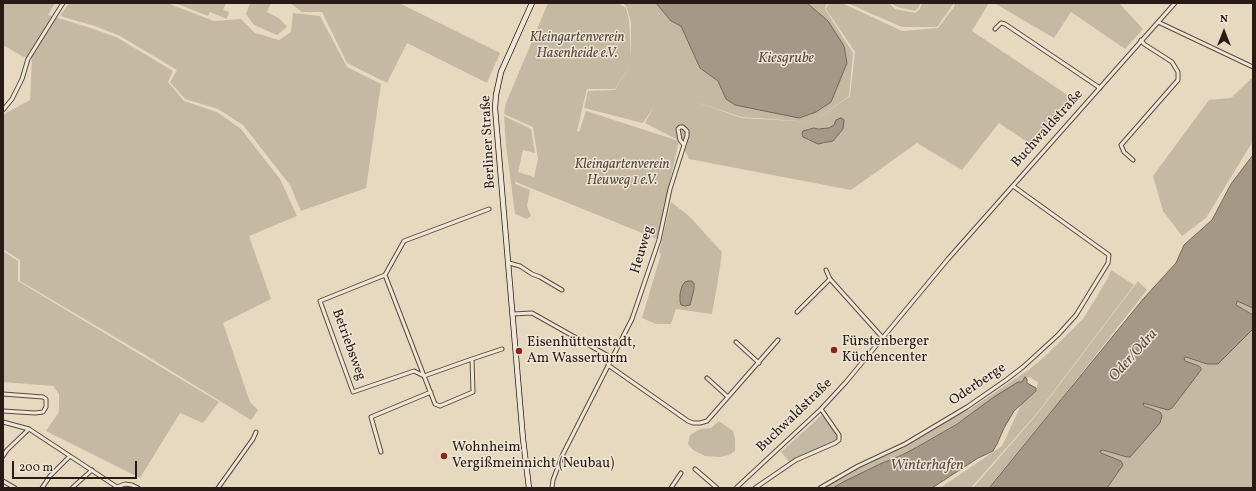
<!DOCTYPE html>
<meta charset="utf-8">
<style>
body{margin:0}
#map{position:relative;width:1256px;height:491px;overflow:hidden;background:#e6d9c0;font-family:Vollkorn,serif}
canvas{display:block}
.frame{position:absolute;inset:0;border:4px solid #281a14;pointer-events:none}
.north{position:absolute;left:1204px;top:12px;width:40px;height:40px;-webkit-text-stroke:3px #efe6d6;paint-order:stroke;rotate:0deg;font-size:11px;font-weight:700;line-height:16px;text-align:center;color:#281a14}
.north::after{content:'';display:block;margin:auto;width:14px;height:18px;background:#281a14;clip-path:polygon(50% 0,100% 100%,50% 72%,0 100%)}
.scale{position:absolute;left:12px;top:461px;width:125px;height:18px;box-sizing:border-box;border:2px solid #281a14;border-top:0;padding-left:5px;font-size:12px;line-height:14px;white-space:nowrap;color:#281a14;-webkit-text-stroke:3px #efe6d6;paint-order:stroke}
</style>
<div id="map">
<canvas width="1256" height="491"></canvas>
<div class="frame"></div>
<div class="north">N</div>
<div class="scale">200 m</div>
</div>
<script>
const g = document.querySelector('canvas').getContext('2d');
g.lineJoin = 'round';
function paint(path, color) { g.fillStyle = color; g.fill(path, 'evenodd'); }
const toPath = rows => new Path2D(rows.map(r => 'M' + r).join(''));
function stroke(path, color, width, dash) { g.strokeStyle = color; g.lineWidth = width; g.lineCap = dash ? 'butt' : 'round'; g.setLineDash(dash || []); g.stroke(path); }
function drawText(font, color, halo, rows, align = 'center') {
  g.font = font + ' Vollkorn,serif'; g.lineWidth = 3; g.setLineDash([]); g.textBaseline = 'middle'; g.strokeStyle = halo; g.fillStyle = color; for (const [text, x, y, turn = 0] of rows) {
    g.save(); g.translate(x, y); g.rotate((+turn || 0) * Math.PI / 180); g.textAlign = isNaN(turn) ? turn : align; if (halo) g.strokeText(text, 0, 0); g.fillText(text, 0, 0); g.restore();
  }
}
paint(toPath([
 [3,3,55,3,48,15,94,29,118,38,173,71,168,82,184,101,217,112,241,129,280,179,297,216,249,236,271,299,223,323,250,402,258,410,251,420,142,353,20,281,20,260,3,249,3,117,6,113,30,100,32,59,22,56,3,45],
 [69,3,167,3,214,21,241,19,255,33,279,40,291,32,293,13,320,16,347,67,381,84,366,188,301,211,290,185,243,125,218,109,185,99,170,82,177,70,120,36,95,26,60,16],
 [175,3,226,3,223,10,229,12,227,19,210,12,208,16],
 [250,3,271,3,267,12,280,19,287,27,277,35,254,25,246,14],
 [290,3,399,3,500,53,487,83,407,43,387,83,347,63,322,12,302,12],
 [548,3,618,3,626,8,629,20,631,59,631,23,627,8,623,3,656,3,671,21,681,26,700,68,718,81,726,99,847,63,844,46,828,21,807,3,827,3,825,9,853,53,849,96,812,122,850,96,855,52,826,9,829,3,842,3,902,31,938,28,954,7,955,3,989,3,972,31,1075,100,1036,148,999,123,962,170,917,143,851,190,689,159,680,141,645,123,653,108,643,123,584,108,588,91,615,90,631,63,615,89,587,89,577,131,579,132,586,111,679,141,657,239,516,182,517,174,515,184,530,190,527,206,531,216,527,219,515,214,506,145,504,116,531,129,535,153,523,150,518,172,534,177,538,159,533,127,504,114,506,103],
 [690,100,742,117,811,122,742,118],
 [836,120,843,129,833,141,823,144,807,140,803,131,814,128,823,129,829,128,834,125],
 [847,3,889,3,895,9,915,13,920,9,922,3,954,3,937,27,902,27],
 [891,3,920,3,919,7,915,11,897,7],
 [994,3,1119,3,1143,29,1125,49,1071,12,1054,38],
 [1253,77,1253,141,1206,218,1182,236,1163,211,1153,176,1209,100,1231,98],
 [671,202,689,216,722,252,719,274,712,314,676,309,671,324,656,324,642,318,661,254,659,252],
 [3,251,18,261,18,281,219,402,203,423,180,413,140,478,46,431,59,412,59,394,53,386,3,382],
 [1111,270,1134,285,1038,412,971,488,940,488,1002,446,1022,403,1036,391,1038,382,1029,377,957,423,902,455,880,464,843,482,833,488,818,488,858,464,970,409,1030,369,1044,357,1083,319,1108,278],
 [1138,281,1147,290,1058,403,988,488,973,488,1038,413],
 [1237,301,1253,308,1253,315,1236,305],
 [1253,329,1253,488,1107,488,1123,465,1121,461,1101,453,1100,451,1103,449,1127,457,1130,457,1160,412,1143,406,1143,403,1199,366,1185,361,1184,358,1186,357,1207,364,1218,364],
 [824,413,838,435,838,437,836,440,796,459,790,463,781,452],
 [719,421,733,431,735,439,735,451,729,455,720,457,705,456,693,450,688,444,690,435,700,429,711,428]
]), '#c6b9a3');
const water = toPath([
 [656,3,807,3,828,21,844,46,847,63,831,102,816,112,799,118,735,105,726,99,718,81,700,68,681,26,671,21,656,3],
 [841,118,844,120,843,129,833,141,818,144,803,137,802,134,803,131,814,128,818,129,829,128,834,125,836,120,841,118],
 [1253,155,1253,308,1237,301,1236,305,1253,315,1253,329,1218,364,1207,364,1186,357,1184,358,1185,361,1199,366,1201,368,1201,370,1172,408,1168,410,1143,403,1144,406,1160,412,1162,416,1160,423,1130,457,1127,457,1103,450,1100,451,1101,453,1121,461,1123,465,1107,488,989,488,1144,298,1176,263,1184,245,1212,220,1231,184,1253,155],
 [688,281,692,281,694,284,694,289,690,305,685,306,681,305,680,301,680,294,682,286,685,282,688,281],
 [1025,377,1027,379,1027,383,1036,388,1036,391,1014,411,1004,428,997,444,993,451,978,458,932,488,833,488,843,482,880,464,902,455,917,447,957,424,994,397,1018,382,1022,382,1025,377]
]);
paint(water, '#a59886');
stroke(water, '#736658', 1);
const minor = toPath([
 [1158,22,1253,67],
 [995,29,1001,23,1005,24,1100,88],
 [3,110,12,99,22,79,28,59,63,3],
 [1133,160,1124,152,1121,145,1178,80,1178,72,1172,62,1144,44,1141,40],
 [509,263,520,266,532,274,540,277,562,290],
 [826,270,830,279],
 [385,275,404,241,489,209],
 [797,312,830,279,882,337],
 [513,314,532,313,612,358],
 [736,342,759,363],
 [472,359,473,392,440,406,435,404,424,376,385,275,320,301,353,392,414,371,424,376,472,359,502,349],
 [608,365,688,421,693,423,700,423,707,421,778,340],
 [707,378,728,397],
 [3,394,43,397,46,399,46,407,43,412,35,413,3,411],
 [3,422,29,429,117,487],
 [381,452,371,417,431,392],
 [3,456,7,450,29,429],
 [695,469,717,488],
 [3,481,15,488],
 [117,487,125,484,132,485,138,488],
 [42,488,50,476,70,456],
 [72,488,92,470],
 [218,488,253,439,256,432],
 [552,488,553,480,563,454,632,319,659,240,670,189,684,145,680,140,679,134,678,129,680,127,683,127,687,131,687,136,684,145],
 [671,488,681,473],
 [736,488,821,409,846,382,948,259,1175,3],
 [755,488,796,460,835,443,839,440,839,435,821,409],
 [820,488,858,466,905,444,967,407,1006,380,1023,367,1058,335,1076,315,1108,263,1109,255,1013,186]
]);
const secondary = toPath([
 [529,488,523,439,495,108,496,95,501,72,532,3]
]);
stroke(minor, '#584a3f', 5);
stroke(secondary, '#281a14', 6);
stroke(minor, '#efe6d6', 3);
stroke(secondary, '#efe6d6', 4.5);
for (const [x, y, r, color] of [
 [834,350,4,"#8f2418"],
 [519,351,4,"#8f2418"],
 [444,456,4,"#8f2418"]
]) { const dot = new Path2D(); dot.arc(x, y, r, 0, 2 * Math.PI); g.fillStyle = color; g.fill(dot); stroke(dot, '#efe6d6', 1.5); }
drawText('italic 14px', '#574a3f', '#efe6d6', [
 ["Kleingartenverein",577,38],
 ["Hasenheide e.V.",577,54],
 ["Kleingartenverein",622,165],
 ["Heuweg 1 e.V.",622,181]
]);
drawText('14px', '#281a14', '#efe6d6', [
 ["Buchwaldstraße",1048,129,-48],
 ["Berliner Straße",489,142,-93],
 ["Heuweg",643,250,-73],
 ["Betriebsweg",348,345,70],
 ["Oderberge",978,385,-34],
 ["Buchwaldstraße",795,416,-44]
]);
drawText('14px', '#281a14', '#efe6d6', [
 ["Fürstenberger",842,342],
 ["Küchencenter",842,358],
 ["Eisenhüttenstadt,",527,343],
 ["Am Wasserturm",527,359],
 ["Wohnheim",452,448],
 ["Vergißmeinnicht (Neubau)",452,464]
], 'left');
drawText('italic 15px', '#5a4c42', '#efe6d6', [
 ["Kiesgrube",786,59],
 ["Oder/Odra",1134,356,-48],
 ["Winterhafen",927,466]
]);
</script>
